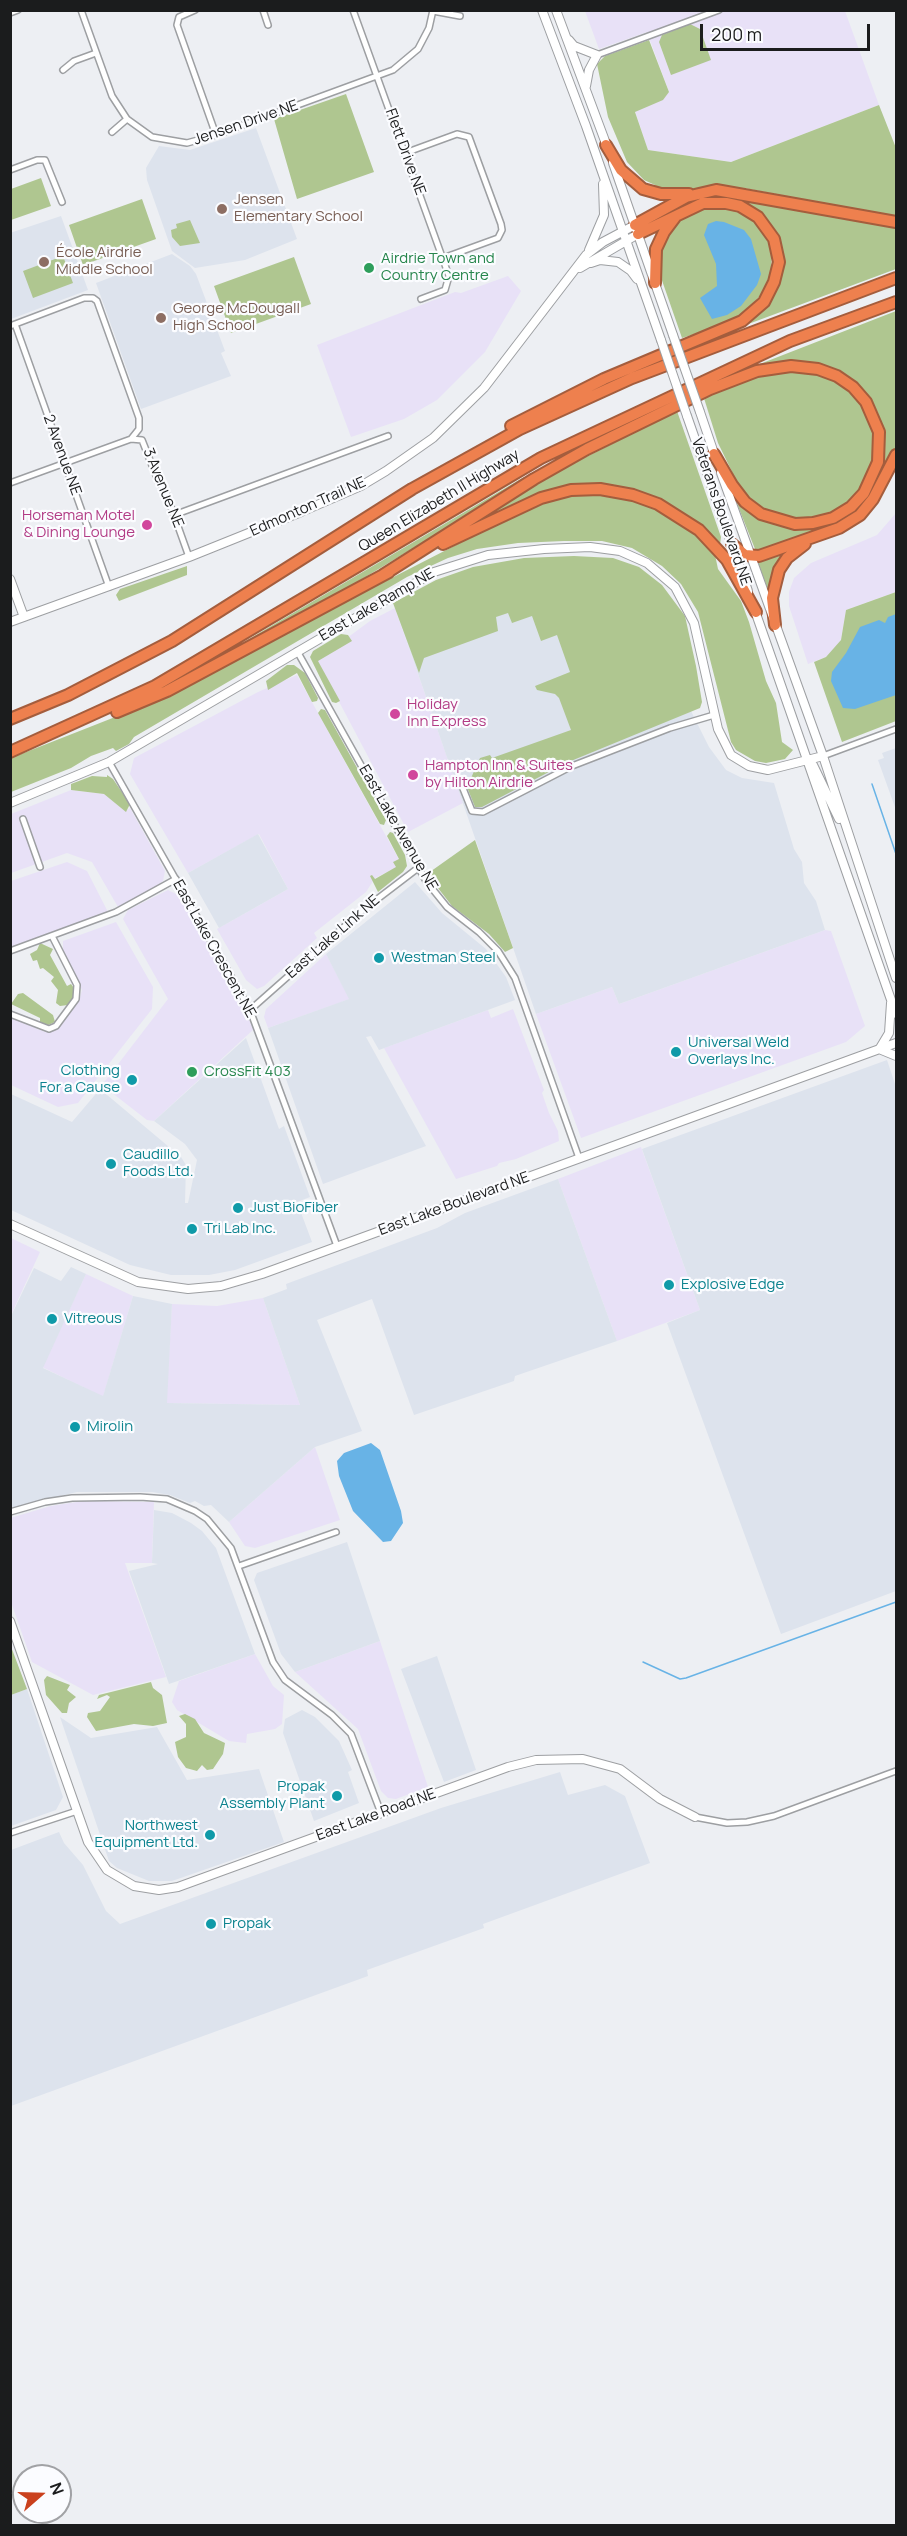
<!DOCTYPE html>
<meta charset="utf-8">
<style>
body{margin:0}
#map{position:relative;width:907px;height:2536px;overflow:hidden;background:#edeff3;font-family:Manrope,sans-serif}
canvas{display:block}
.frame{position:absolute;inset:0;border:12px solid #1b1c1d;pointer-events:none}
.north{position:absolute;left:12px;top:2464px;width:60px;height:60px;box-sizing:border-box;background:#fbfcff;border:2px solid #a1a2a5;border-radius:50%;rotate:70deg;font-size:16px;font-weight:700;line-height:24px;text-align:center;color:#1b1c1d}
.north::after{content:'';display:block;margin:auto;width:21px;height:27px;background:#ca411e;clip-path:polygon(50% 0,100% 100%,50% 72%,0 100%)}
.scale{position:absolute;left:700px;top:24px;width:170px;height:27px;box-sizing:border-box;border:3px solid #1b1c1d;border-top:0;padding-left:8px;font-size:18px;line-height:21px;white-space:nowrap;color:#1b1c1d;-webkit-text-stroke:4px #fbfcff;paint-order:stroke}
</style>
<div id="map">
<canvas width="907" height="2536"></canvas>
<div class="frame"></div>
<div class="north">N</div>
<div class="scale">200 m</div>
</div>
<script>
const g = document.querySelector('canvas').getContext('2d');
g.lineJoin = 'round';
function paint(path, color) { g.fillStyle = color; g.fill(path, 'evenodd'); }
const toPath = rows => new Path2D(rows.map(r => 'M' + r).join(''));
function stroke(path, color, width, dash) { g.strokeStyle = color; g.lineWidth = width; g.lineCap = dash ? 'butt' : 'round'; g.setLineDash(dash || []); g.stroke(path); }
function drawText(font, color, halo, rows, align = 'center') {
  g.font = font + ' Manrope,sans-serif'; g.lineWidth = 4.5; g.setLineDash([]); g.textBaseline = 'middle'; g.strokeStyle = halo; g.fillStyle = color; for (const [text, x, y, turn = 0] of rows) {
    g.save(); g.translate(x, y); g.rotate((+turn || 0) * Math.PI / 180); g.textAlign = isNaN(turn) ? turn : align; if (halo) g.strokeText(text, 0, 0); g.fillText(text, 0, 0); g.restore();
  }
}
paint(toPath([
 [585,11,845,11,879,105,731,162,648,150,635,111,669,92,647,32,599,49],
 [508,276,521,291,485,352,437,400,404,419,351,437,317,345,455,292,461,293],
 [896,513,896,592,846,610,841,640,835,650,826,657,808,664,789,606,789,592,794,578,811,563,877,535],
 [395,608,463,803,408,832,317,660,370,621],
 [297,675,402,865,375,878,366,892,314,933,317,938,264,986,257,989,246,980,217,929,288,889,259,834,188,873,130,774,134,758,258,692],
 [71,790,104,794,126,811,130,808,165,871,163,881,158,885,118,907,92,862,67,853,11,873,11,814],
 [67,862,87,871,108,912,11,947,11,881],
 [168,890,182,897,254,1029,154,1121,147,1120,102,1085,168,999,123,919,128,910],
 [116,922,153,987,152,1009,78,1103,58,1107,11,1085,11,1017,45,1032,59,1026,79,1001,82,990,63,954,63,941],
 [825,930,831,931,865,1026,846,1042,581,1138,536,1014,612,987,619,1004],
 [326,954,350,999,268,1028,264,1017,266,1009],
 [513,1009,544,1090,542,1093,549,1113,558,1131,559,1141,516,1159,499,1163,497,1166,456,1179,384,1048,488,1010,491,1018],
 [641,1147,700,1310,617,1341,558,1179],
 [11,1238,40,1252,11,1315],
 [86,1274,133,1296,103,1397,42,1367],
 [263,1298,300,1405,166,1403,172,1304,217,1306],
 [315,1447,340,1520,255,1548,245,1546,229,1522],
 [83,1501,154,1502,152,1563,125,1563,166,1677,93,1695,32,1662,11,1602,10,1518,51,1506],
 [380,1641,428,1787,396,1799,388,1798,381,1791,358,1729,295,1672],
 [255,1654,273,1686,284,1695,282,1724,275,1729,247,1734,246,1743,229,1741,177,1710,172,1702,179,1681]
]), '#e8e1f7');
paint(toPath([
 [256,128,297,239,245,260,195,268,172,251,147,180,146,168,159,146,190,150],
 [61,216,88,290,11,319,10,233],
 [172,254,190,266,196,274,225,351,221,353,231,376,141,409,96,283],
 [506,569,687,703,709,747,726,770,742,778,774,783,794,849,802,862,804,883,816,901,825,930,619,1004,612,987,536,1014,398,616,452,585],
 [896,748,896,810,878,760,884,758,882,753],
 [258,834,288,889,219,928,188,873],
 [415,882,442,913,486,949,506,977,515,1000,379,1050,371,1036,366,1037,426,1146,323,1184,268,1028,349,999,326,954],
 [246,1038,279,1129,284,1126,310,1197,297,1202,312,1242,235,1270,209,1275,171,1275,130,1265,11,1210,11,1094,72,1122,100,1089,181,1157,186,1165,185,1203,188,1203,197,1160,185,1144,154,1121],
 [887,1060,896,1087,896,1591,781,1634,667,1323,700,1310,642,1149],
 [558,1179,617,1341,515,1376,514,1381,414,1415,372,1299,317,1320,362,1431,315,1447,229,1522,211,1505,204,1506,195,1501,190,1503,170,1495,152,1492,77,1492,11,1508,11,1316,34,1268,61,1281,71,1267,86,1274,43,1368,103,1396,133,1296,172,1304,167,1403,300,1405,263,1298,287,1289,286,1284,437,1228,465,1213],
 [154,1510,172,1513,191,1523,202,1531,216,1548,255,1654,169,1684,129,1571,158,1564,152,1563],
 [347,1542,380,1641,295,1672,281,1654,254,1580,257,1573],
 [437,1656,476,1770,444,1782,401,1669],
 [27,1689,63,1797,56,1810,11,1826,11,1695],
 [302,1710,315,1717,339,1741,352,1770,348,1772,359,1803,314,1821,283,1733,285,1719],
 [60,1717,91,1738,157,1727,187,1780,259,1769,284,1842,172,1881,149,1881,117,1868,109,1861],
 [560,1772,568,1795,605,1785,625,1796,650,1863,483,1924,484,1928,367,1970,368,1976,11,2106,11,1850,59,1832,64,1843,83,1865,106,1911,120,1924,441,1808]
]), '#dde3ed');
paint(toPath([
 [690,24,700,29,711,60,671,75,659,42,662,35],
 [649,40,669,92,663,100,635,112,648,150,731,162,879,105,896,148,896,217,744,188,657,190,655,185,644,180,627,162,608,117,597,64,605,56],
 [346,94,374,172,297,199,274,119],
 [41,178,51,206,11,220,11,189],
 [742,198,896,223,896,269,743,326,766,305,780,246,770,224],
 [142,199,156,239,83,265,69,225],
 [703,207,738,208,754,219,767,234,772,249,771,274,764,291,747,311,726,324,682,338,658,269,663,247,675,223],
 [190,220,200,243,180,246,172,237,171,230,177,228,176,224],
 [63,256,73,283,33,298,23,271],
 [294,257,311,304,231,333,214,286],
 [896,311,896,447,873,494,849,517,834,525,761,551,755,549,734,496,756,515,774,524,801,528,861,503,872,489,884,453,879,416,872,400,857,384,837,370,825,365,794,362,747,369],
 [785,370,813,371,838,380,867,410,874,430,876,450,870,473,858,495,842,508,818,519,798,520,777,516,756,505,738,484,718,443,703,395,757,375],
 [677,411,721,537,720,545,695,522,659,500,641,492,602,486,548,492,495,514,492,512,493,510,552,474],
 [524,477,526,480,319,605,230,654,215,659],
 [598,494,626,498,654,507,684,524,714,550,718,569,741,601,749,622,766,681,776,703,782,742,793,750,785,759,766,763,755,761,736,750,731,742,698,612,681,584,662,566,632,548,602,541,564,541,518,543,477,549,448,558,407,577,134,737,129,744,116,751,113,748,91,756,71,768,11,792,11,758,138,708,532,506,566,496],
 [792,548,778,565,768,590,757,560],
 [574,556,613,558,639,567,662,585,685,616,696,666,702,702,700,708,566,763,482,807,475,807,467,787,480,758,490,755,492,758,571,730,559,698,555,694,537,690,535,686,570,672,557,635,541,641,532,616,512,623,508,613,496,617,498,631,424,658,419,673,393,603,436,580,473,567,524,558],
 [187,566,187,575,119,601,116,595,120,589],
 [896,592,896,721,842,742,814,662,826,657,841,640,846,610],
 [341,634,348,635,352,641,318,661,340,701,336,703,332,702,310,657,313,651],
 [287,665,294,665,305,673,318,698,317,701,312,702,297,673,268,690,266,681],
 [321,709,325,710,386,820,384,825,380,824,318,713],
 [107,775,113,779,130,804,126,812,104,794,71,790,71,784,92,776,107,777],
 [390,832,393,833,405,855,407,866,403,872,378,892,370,876,372,875,375,879,396,867,393,862,399,859,387,836],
 [475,840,513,948,505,952,489,934,452,906,427,874],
 [40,943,53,949,50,955,67,986,71,984,74,988,75,996,68,1005,60,1006,56,1003,58,990,51,981,54,977,43,968,40,969,37,960,33,961,30,954,37,950],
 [23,993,53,1015,55,1022,46,1026,40,1023,40,1018,11,1004,18,994],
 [10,1644,27,1689,11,1695,10,1695],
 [47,1676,70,1685,67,1690,76,1697,69,1703,67,1713,62,1713,46,1695,44,1680],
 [151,1682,153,1688,162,1695,167,1723,153,1726,134,1724,96,1731,87,1717,88,1713,100,1711,110,1697,107,1695,97,1699,99,1695],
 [185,1714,195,1719,204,1733,225,1743,223,1754,213,1769,207,1770,202,1765,197,1771,186,1768,178,1757,175,1742,186,1737,186,1724,179,1716]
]), '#afc690');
paint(toPath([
 [716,221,724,222,744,230,751,239,761,274,757,285,741,306,727,315,712,319,700,298,717,286,716,264,704,235,708,224],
 [896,614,896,695,855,709,843,708,831,681,832,672,846,653,860,627,879,620,885,623,888,617],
 [371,1443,380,1450,401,1511,403,1523,391,1541,383,1542,353,1511,339,1476,337,1461,344,1453]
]), '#68b3e6');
stroke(toPath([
 [872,784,896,854],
 [643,1662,680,1679,686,1678,896,1602]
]), '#68b3e6', 1.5);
const street = toPath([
 [81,10,112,96,127,119,152,137,187,143,216,135,393,70,418,49,429,28,433,10],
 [195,10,179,17,177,25,216,135],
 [263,10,268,25],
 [353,10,449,276,445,290,421,299],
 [433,11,460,16],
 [10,13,18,10],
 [597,55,719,10],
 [63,70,74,61,96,53],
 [112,132,127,119],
 [405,153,457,134,469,137,501,224,502,230,498,238,443,258],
 [10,170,37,160,45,160,62,202],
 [15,324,109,587],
 [10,326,84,298,93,298,97,301,139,418,139,429,131,439],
 [10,483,131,439,142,440,159,483,165,490,189,557],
 [174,515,388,436],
 [297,651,426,881,447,907,479,932,498,951,515,978,579,1158],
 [823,756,896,729],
 [109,762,250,1010,337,1246],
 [462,786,472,811,483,812,572,766,670,728,714,715],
 [23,819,40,867],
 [10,951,116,912,176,879],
 [250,1010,363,910,418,868],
 [10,1014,49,1029,56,1026,76,999,77,985,52,936],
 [10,1512,45,1502,72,1498,140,1497,167,1499,195,1511,207,1519,231,1548,273,1662,285,1680,332,1715,351,1734,381,1813],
 [239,1566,336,1532],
 [695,1817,727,1823,747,1822,774,1816,896,1771],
 [10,1833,77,1811]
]);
const secondary = toPath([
 [542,10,586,126,661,340],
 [556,10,608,149],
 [569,40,574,46,597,55,589,70,586,86],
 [613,163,673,335],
 [589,250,604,215,603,184],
 [591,263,600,260,618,262,631,271,637,279],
 [580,268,638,234],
 [700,412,716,459],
 [687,416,748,591],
 [721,473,823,756,896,978],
 [10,579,24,617],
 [754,608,896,1014],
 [10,622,189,557,301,512,361,486,386,471,433,438,484,388,586,255,603,242,635,225],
 [813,765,839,819],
 [10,803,109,762,434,572,488,555,544,549,590,547,620,551,647,563,675,587,694,623,718,729,731,755,749,766,768,770,823,756],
 [880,1048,889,1033,891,1003],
 [879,1049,896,1056],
 [10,1224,138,1282,188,1289,221,1286,262,1274,896,1043],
 [10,1621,88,1842,107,1870,134,1886,159,1890,178,1887,508,1767,536,1760,583,1759,620,1769,660,1799,695,1817]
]);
const highway = toPath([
 [606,145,621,170,643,189,661,194,689,194],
 [635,225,686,197,716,190,896,222],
 [655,283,656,249,664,232,676,216],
 [511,426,604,379,742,321,764,302,774,282,779,262,774,239,758,217,740,206,726,203,703,203,638,234],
 [443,544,541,498,571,490,600,489,633,495,658,504,699,530,727,560,756,612],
 [732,544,745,555,759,556,839,528,860,515,873,499,896,455],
 [383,575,534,479,587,449,710,389,757,371,791,366,818,369,837,376,853,387,866,402,879,432,878,462,864,493,851,507,833,518,813,523,795,524,761,514,745,502,732,485,714,454],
 [775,625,772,598,779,570,787,558,805,544],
 [117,712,167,691,389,572],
 [10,719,68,695,172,641,412,489,520,429,632,378,896,278],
 [10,752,155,686,541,458,790,341,896,302]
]);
stroke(street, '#9d9fa2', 8);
stroke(secondary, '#9d9fa2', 10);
stroke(highway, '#a45d3d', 14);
stroke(street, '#fff', 5);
stroke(secondary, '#fff', 8);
stroke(highway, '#ee804e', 10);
const secondaryBridge = toPath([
 [673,335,700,412],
 [661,340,687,416]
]);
stroke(secondaryBridge, '#9d9fa2', 10, []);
stroke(secondaryBridge, '#fff', 8);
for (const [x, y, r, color] of [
 [222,209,6,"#8d6e63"],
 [44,262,6,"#8d6e63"],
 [369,268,6,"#2e9e5b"],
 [161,318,6,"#8d6e63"],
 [147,525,6,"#d1479c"],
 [395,714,6,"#d1479c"],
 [413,775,6,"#d1479c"],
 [379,958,6,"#0f9aa8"],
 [676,1052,6,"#0f9aa8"],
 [192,1072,6,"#2e9e5b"],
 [132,1080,6,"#0f9aa8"],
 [111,1164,6,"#0f9aa8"],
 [238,1208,6,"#0f9aa8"],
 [192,1229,6,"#0f9aa8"],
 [669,1285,6,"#0f9aa8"],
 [52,1319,6,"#0f9aa8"],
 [75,1427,6,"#0f9aa8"],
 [337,1796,6,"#0f9aa8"],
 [210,1835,6,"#0f9aa8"],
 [211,1924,6,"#0f9aa8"]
]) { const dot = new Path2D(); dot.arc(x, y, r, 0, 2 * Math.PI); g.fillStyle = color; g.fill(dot); stroke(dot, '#fbfcff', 2); }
drawText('15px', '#1b1c1d', '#fbfcff', [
 ["Jensen Drive NE",246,123,-19],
 ["Flett Drive NE",405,152,70],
 ["2 Avenue NE",62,455,70],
 ["3 Avenue NE",163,488,68],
 ["Queen Elizabeth II Highway",439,501,-31],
 ["Edmonton Trail NE",308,507,-24],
 ["Veterans Boulevard NE",721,512,71],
 ["East Lake Ramp NE",377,605,-30],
 ["East Lake Avenue NE",398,828,60],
 ["East Lake Link NE",333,937,-41],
 ["East Lake Crescent NE",214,949,61],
 ["East Lake Boulevard NE",454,1204,-20],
 ["East Lake Road NE",376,1815,-20]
]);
drawText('15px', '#785e54', '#fbfcff', [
 ["Jensen",234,200],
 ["Elementary School",234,217],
 ["École Airdrie",56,253],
 ["Middle School",56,270],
 ["George McDougall",173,309],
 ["High School",173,326]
], 'left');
drawText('15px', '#27864d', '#fbfcff', [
 ["Airdrie Town and",381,259],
 ["Country Centre",381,276],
 ["CrossFit 403",204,1072]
], 'left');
drawText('15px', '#b23c85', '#fbfcff', [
 ["Horseman Motel",135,516,"right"],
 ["& Dining Lounge",135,533,"right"],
 ["Holiday",407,705],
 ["Inn Express",407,722],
 ["Hampton Inn & Suites",425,766],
 ["by Hilton Airdrie",425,783]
], 'left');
drawText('15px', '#0d838f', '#fbfcff', [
 ["Westman Steel",391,958],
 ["Universal Weld",688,1043],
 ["Overlays Inc.",688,1060],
 ["Clothing",120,1071,"right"],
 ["For a Cause",120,1088,"right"],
 ["Caudillo",123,1155],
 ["Foods Ltd.",123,1172],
 ["Just BioFiber",250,1208],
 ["Tri Lab Inc.",204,1229],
 ["Explosive Edge",681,1285],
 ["Vitreous",64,1319],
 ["Mirolin",87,1427],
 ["Propak",325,1787,"right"],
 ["Assembly Plant",325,1804,"right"],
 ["Northwest",198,1826,"right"],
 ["Equipment Ltd.",198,1843,"right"],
 ["Propak",223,1924]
], 'left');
</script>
